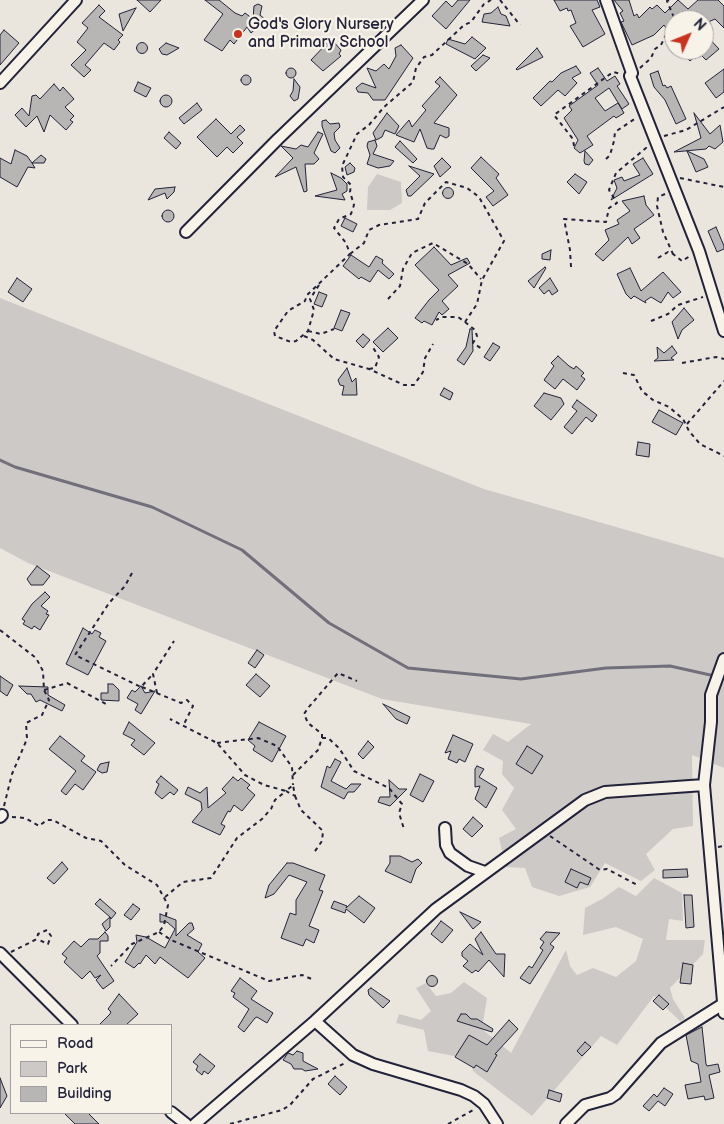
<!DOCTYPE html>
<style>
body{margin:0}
#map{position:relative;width:724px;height:1124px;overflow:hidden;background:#eae6de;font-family:"Balsamiq Sans",sans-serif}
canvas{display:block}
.legend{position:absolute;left:10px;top:1024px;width:162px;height:90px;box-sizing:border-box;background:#f7f3e8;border:1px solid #a29fa3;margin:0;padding:6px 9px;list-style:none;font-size:15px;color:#22223b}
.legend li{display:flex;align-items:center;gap:10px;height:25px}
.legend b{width:25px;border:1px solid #a29fa3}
.north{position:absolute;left:664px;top:10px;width:50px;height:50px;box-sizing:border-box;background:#f7f3e8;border:1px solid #a29fa3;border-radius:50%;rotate:46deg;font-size:14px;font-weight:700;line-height:20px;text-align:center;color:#22223b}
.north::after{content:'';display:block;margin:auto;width:18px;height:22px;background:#c8321e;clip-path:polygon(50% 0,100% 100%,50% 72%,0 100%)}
</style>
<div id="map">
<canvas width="724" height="1124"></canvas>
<ul class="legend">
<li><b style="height:6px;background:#f7f3e8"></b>Road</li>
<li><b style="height:14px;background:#cdc9c6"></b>Park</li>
<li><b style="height:14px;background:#b8b6b5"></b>Building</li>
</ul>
<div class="north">N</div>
</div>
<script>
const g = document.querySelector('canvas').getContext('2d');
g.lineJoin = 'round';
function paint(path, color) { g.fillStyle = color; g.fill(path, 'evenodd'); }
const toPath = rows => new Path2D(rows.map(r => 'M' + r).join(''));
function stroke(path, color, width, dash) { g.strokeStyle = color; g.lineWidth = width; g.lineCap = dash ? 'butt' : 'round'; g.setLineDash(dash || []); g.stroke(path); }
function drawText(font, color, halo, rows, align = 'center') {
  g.font = font + ' "Balsamiq Sans",sans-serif'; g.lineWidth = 4.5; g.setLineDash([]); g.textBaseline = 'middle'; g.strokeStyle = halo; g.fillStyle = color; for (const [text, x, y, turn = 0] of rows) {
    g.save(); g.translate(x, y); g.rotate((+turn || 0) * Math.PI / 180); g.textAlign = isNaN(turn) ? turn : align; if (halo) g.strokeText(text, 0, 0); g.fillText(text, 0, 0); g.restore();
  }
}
paint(toPath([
 [377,174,401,182,402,203,390,210,367,210,368,187],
 [0,298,484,489,724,558,724,768,692,755,693,826,673,829,646,854,655,870,641,881,605,863,590,887,559,896,532,887,525,868,506,867,499,838,516,829,502,810,514,788,502,774,503,761,483,750,493,734,508,742,531,724,382,699,28,563,0,548],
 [654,878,682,893,683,921,669,919,666,940,705,940,703,954,670,988,673,999,685,1018,681,1022,654,996,617,1045,601,1036,532,1116,473,1071,470,1059,428,1051,424,1030,396,1023,399,1014,421,1020,431,1011,416,988,426,983,436,996,451,993,464,982,487,998,482,1029,511,1053,566,950,570,966,577,975,593,968,616,977,636,961,643,939,616,927,583,935,585,908,602,899,619,887,636,896]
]), '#cdc9c6');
stroke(toPath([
 [0,460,15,467,152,507,242,550,329,623,408,668,521,679,606,668,670,666,724,678]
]), '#716f7b', 3);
const building = toPath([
 [137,0,161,0,150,12,137,0],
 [205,0,219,0,235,13,242,16,245,13,253,19,254,6,258,4,262,6,260,15,266,20,251,33,247,27,234,44,230,40,222,51,204,40,223,14,205,0],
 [458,0,470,0,446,29,432,16,446,1,452,7,458,0],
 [554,0,597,0,600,7,592,10,605,34,583,47,570,26,576,23,571,10,568,11,567,8,560,11,554,0],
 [614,0,629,0,634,16,637,14,639,18,650,7,652,9,657,5,665,13,678,0,688,9,698,0,718,0,724,6,724,28,715,19,704,24,704,20,674,20,674,40,664,25,654,35,632,45,621,22,624,21,620,13,623,11,614,0],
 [99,5,105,11,99,17,123,35,118,40,120,42,114,50,104,43,85,65,91,70,84,77,71,65,86,50,77,42,88,28,82,23,99,5],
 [498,7,501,14,506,16,510,26,482,22,484,14,491,13,498,7],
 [136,8,123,31,119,14,136,8],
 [4,30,19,43,0,65,0,35,4,30],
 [704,33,719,49,706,60,699,53,690,61,679,50,704,50,704,33],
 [472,37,486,48,475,59,446,44,448,39,465,44,472,37],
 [331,39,341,50,339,54,341,56,323,71,311,60,331,39],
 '136.5 48a5.5 5.5 0 1 1 11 0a5.5 5.5 0 1 1-11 0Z',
 [166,43,179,48,167,55,162,54,159,49,166,43],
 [401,45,413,58,385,100,373,100,368,93,358,92,356,88,362,83,376,88,367,68,376,71,384,64,389,69,396,56,395,48,401,45],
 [537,48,543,57,517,70,516,69,537,48],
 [483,55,490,58,476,71,471,66,483,55],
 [576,66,581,73,572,78,577,83,565,96,558,90,541,106,533,98,550,81,552,82,561,73,576,66],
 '286 73a5 5 0 1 1 10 0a5 5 0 1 1-10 0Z',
 [598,68,607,81,615,76,620,84,617,86,629,104,622,109,609,88,595,98,605,111,618,103,624,113,616,118,614,116,587,136,593,145,580,153,574,148,578,140,564,118,572,110,569,106,598,85,590,73,598,68],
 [724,69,724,92,716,98,705,83,724,69],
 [658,71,663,86,665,85,667,88,671,86,686,119,676,124,665,100,654,87,650,74,658,71],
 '241 80a5 5 0 1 1 10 0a5 5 0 1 1-10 0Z',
 [440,77,457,95,434,123,449,128,449,136,446,138,440,135,434,149,431,149,427,148,420,129,414,142,396,135,409,120,412,127,426,110,422,106,440,86,435,82,440,77],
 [294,79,300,87,298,99,294,101,290,96,293,91,294,79],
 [138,82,151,88,146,97,134,91,138,82],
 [54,84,60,91,63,87,74,99,65,107,74,116,70,120,73,122,66,130,50,115,44,132,37,116,26,127,15,115,22,108,29,116,32,96,36,95,40,99,54,84],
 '160 101a6 6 0 1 1 12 0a6 6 0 1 1-12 0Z',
 [197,103,202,110,184,124,179,118,197,103],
 [387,113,399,126,395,134,385,130,382,137,376,140,373,133,387,113],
 [694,113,710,134,720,125,723,142,715,149,709,146,706,149,674,152,701,138,694,113],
 [216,119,231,134,240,125,245,130,237,137,243,143,233,153,227,147,217,157,197,137,216,119],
 [326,120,330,124,339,123,340,127,334,133,335,140,340,148,335,153,331,151,322,126,322,121,326,120],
 [169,132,181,143,176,149,164,138,169,132],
 [318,132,323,134,314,153,319,159,314,164,305,164,307,191,304,192,296,167,275,177,293,158,281,146,296,149,301,145,308,147,318,132],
 [375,140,377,146,373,154,394,161,390,166,378,168,367,164,370,155,367,146,368,142,375,140],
 [400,141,417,159,413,163,395,147,400,141],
 [15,150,27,156,32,163,41,155,46,159,44,163,32,163,35,168,28,167,17,187,0,177,0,158,11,164,15,150],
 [585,151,593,160,589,165,585,164,584,161,585,151],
 [687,151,704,159,708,167,696,172,687,151],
 [481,157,499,174,496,178,508,195,493,206,486,197,494,191,471,168,481,157],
 [442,158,451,167,440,177,434,166,442,158],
 [643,158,653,174,611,200,617,188,614,180,622,177,624,181,640,175,633,164,643,158],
 [350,163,355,168,354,172,347,175,345,167,350,163],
 [409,166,434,174,411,196,408,196,406,190,420,176,409,166],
 [331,173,341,178,347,184,347,191,342,194,345,200,315,196,337,190,331,173],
 [575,174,587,182,579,194,567,182,575,174],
 [175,187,174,192,167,199,165,193,148,200,155,189,175,187],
 '442.5 193a5.5 5.5 0 1 1 11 0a5.5 5.5 0 1 1-11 0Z',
 [644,196,646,205,654,215,634,229,640,238,632,244,628,237,603,261,595,254,609,240,605,230,619,224,617,220,630,211,622,201,644,196],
 '162 216a6 6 0 1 1 12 0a6 6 0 1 1-12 0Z',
 [345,218,357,224,353,232,341,226,345,218],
 [716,227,724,246,724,249,717,252,708,231,716,227],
 [434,247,451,265,467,258,470,263,448,275,458,286,442,301,449,309,442,315,439,312,432,325,424,321,422,323,415,318,429,300,439,290,415,265,434,247],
 [551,250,550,260,542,259,542,254,551,250],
 [351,255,369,267,376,256,383,260,382,263,394,274,389,279,378,270,370,282,361,277,359,279,343,266,351,255],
 [545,267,546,268,534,288,528,281,545,267],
 [630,268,641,291,663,272,681,292,673,298,668,292,661,303,651,297,645,301,646,303,634,296,631,299,626,294,617,274,630,268],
 [17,278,32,289,23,302,8,292,17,278],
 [550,278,558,291,552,295,549,290,544,294,539,288,550,278],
 [319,292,327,295,322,307,314,304,319,292],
 [684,308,694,320,682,330,678,339,672,322,684,308],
 [341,310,350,313,342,331,334,328,341,310],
 [388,328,398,338,383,352,373,342,388,328],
 [470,329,472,329,473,351,464,365,457,360,466,347,470,329],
 [363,334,370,340,363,348,356,341,363,334],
 [493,343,500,347,490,361,484,357,493,343],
 [672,346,677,353,671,358,674,360,654,361,658,358,657,347,664,353,672,346],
 [558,356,569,366,574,369,576,366,584,373,581,376,585,379,577,390,563,379,555,389,544,380,554,366,551,363,558,356],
 [347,368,352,382,356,378,357,395,342,395,344,386,340,385,338,380,347,368],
 [444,388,453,393,450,400,440,395,444,388],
 [544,393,561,398,564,404,551,420,534,406,544,393],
 [577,400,597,415,592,422,586,417,572,434,564,427,577,411,572,407,577,400],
 [659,410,683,423,676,435,652,422,659,410],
 [638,442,650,444,649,457,636,455,638,442],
 [37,566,50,576,43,585,31,585,27,579,37,566],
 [45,592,50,597,41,606,48,611,46,614,49,615,40,630,34,626,32,629,23,624,25,621,22,619,32,604,45,592],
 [83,628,92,634,95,630,101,633,99,637,106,641,88,675,66,664,83,628],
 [257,650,264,655,255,668,248,663,257,650],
 [256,674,270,686,260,697,246,685,256,674],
 [0,676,13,685,7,696,0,691,0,676],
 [108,684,113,684,119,690,119,701,101,700,101,693,108,693,108,684],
 [19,686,48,687,48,695,65,705,62,711,40,700,36,702,31,694,27,694,19,686],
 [141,686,145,693,155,691,141,714,135,710,138,704,127,698,132,690,135,692,141,686],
 [383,704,410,717,407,724,396,719,383,704],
 [129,722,155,743,144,755,131,745,135,740,123,734,129,722],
 [259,722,286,736,272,762,253,750,255,746,248,740,259,722],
 [453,735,473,744,465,762,459,759,457,763,448,759,451,751,445,753,453,735],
 [60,736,85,756,81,761,96,772,83,790,75,784,66,795,61,791,76,771,49,749,60,736],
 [368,741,374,747,363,759,358,754,368,741],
 [527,746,543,756,532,774,516,764,527,746],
 [335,759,341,762,331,781,346,789,351,784,361,784,354,792,348,792,344,799,321,787,327,766,330,768,335,759],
 [109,762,107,772,102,773,97,770,100,764,109,762],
 [477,766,484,769,479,777,497,788,486,808,475,799,480,786,475,787,475,769,477,766],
 [420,774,434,781,423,802,410,795,420,774],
 [161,776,178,790,174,795,170,792,162,799,155,793,159,784,156,782,161,776],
 [233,777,238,781,241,778,250,785,247,788,255,795,242,811,234,805,230,812,228,811,221,824,225,826,220,835,192,822,202,810,201,802,185,794,188,787,200,793,207,787,208,808,226,793,222,789,233,777],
 [389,780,399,789,407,789,390,806,378,802,380,797,390,797,389,780],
 [473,817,483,826,472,837,463,829,473,817],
 [390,856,400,856,412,862,418,859,422,863,416,869,411,883,385,871,390,863,390,856],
 [62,862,68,869,54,884,47,878,62,862],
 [287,863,293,863,325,875,319,890,323,891,309,926,319,930,314,943,306,939,303,946,281,938,290,913,296,915,296,900,307,882,289,875,274,894,265,898,269,885,287,863],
 [571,869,591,878,588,885,580,882,577,888,565,882,571,869],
 [687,869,688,877,663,878,663,870,687,869],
 [684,895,692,895,694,927,686,928,684,895],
 [359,896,375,908,364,923,346,909,345,913,331,908,334,901,347,906,346,908,359,896],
 [100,899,116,913,111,919,110,917,110,927,106,931,102,924,110,917,95,904,100,899],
 [133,904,140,909,131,920,124,915,133,904],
 [460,912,481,922,473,929,460,912],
 [160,914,176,920,176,936,189,923,192,923,194,929,187,935,202,944,198,952,205,958,188,978,160,957,155,964,146,955,140,964,139,963,134,968,125,962,137,942,136,935,146,937,165,948,175,929,167,922,160,922,160,914],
 [441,921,453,930,442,943,431,934,441,921],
 [105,932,108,936,108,941,100,941,100,953,97,956,114,981,103,989,96,980,101,975,95,978,90,971,82,979,64,962,67,958,62,954,74,941,81,947,89,939,98,939,105,932],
 [481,932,496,954,505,954,504,977,489,960,478,972,476,970,472,973,463,966,468,961,462,956,462,952,470,944,483,955,475,939,481,932],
 [546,932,560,933,550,944,554,947,530,984,520,978,529,966,532,968,543,950,540,948,544,942,540,939,546,932],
 [683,963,693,965,691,984,680,983,683,963],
 '426.5 981a5.5 5.5 0 1 1 11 0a5.5 5.5 0 1 1-11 0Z',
 [240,978,257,991,251,999,273,1013,267,1023,257,1017,255,1018,244,1032,238,1027,249,1009,233,997,235,993,231,991,240,978],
 [371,988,390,1001,383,1008,369,995,368,990,371,988],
 [119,994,138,1014,126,1025,99,1025,110,1014,111,1012,108,1009,119,994],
 [659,995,669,1004,663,1010,653,1001,659,995],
 [461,1014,466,1014,471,1019,477,1019,493,1029,492,1032,457,1021,461,1014],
 [509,1020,518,1029,495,1054,497,1055,487,1072,476,1065,474,1068,455,1057,469,1035,487,1045,509,1020],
 [702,1027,706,1064,707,1066,718,1064,720,1072,709,1075,714,1098,705,1100,704,1096,688,1099,685,1085,701,1082,698,1064,691,1061,686,1035,702,1027],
 [585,1042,591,1047,582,1056,577,1051,585,1042],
 [297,1051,303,1053,303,1061,318,1069,305,1071,302,1069,294,1069,291,1064,283,1060,288,1053,293,1055,297,1051],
 [200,1054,215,1066,208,1074,204,1071,202,1075,196,1070,198,1066,193,1062,200,1054],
 [335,1076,347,1087,340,1095,328,1084,335,1076],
 [0,1078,7,1096,0,1108,0,1078],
 [664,1088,673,1094,665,1106,658,1101,649,1111,643,1106,654,1094,657,1097,664,1088],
 [549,1090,562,1094,560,1102,547,1098,549,1090],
 [64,1113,88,1113,99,1124,75,1124,64,1113]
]);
paint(building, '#b8b6b5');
stroke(building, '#22223b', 1);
const minor = toPath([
 [606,0,632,73,630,76,699,251,724,331],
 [0,83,76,0],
 [186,232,278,139,423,0],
 [724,659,711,695,711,722,704,785,724,1013],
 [0,817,2,815],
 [445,828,446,845,450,853,468,866,485,872],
 [0,953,72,1025],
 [315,1021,353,1055,373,1064,461,1090,474,1096,484,1104,497,1124],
 [171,1112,186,1124],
 [195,1124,315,1021,436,909,585,800,605,792,704,785],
 [566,1124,585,1105,610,1098,616,1094,661,1043,723,1004]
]);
stroke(minor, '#22223b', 14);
stroke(toPath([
 [500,0,520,25],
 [669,0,667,1,675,20],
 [640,68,651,58,655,49,661,45,671,24,674,22],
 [664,136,686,130,724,107],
 [574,146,573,139,554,115,613,72,621,74],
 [606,159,610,155,614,141,615,132,636,118],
 [680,178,724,187],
 [665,194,658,197,657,206,663,232,673,254],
 [350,254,364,243,369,230,379,225,418,219,425,203,446,182,467,188,479,197,504,241,482,280,477,304,465,322,458,317,442,317,436,320],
 [658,258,668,252,673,254,682,261,690,256],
 [571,267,570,250,564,219,606,222,609,208,617,203,609,190,616,173,646,148,648,149],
 [319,285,310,299,314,310,308,331,296,341,291,342,275,336,274,331,288,311,305,301,307,295,350,254,346,243,334,228,339,219,351,214,354,205,350,192,351,185,343,177,342,166,357,134,369,125,384,107,413,82,416,68,424,57,432,55,464,25,471,22,484,4,491,0],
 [388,299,400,286,403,269,412,253,433,243,468,264,481,279],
 [651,321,668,314,678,305,703,297],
 [465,322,475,330,477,336,473,343,482,349],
 [308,331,321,334,334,329],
 [304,336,313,340,334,359,369,369,404,385,414,385,423,372,425,358,433,344],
 [682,363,716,357,724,359],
 [369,369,375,368,379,357,372,346],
 [623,373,634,375,642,391,653,400,669,407,683,419,689,431,700,444,724,456],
 [687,424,724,381],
 [132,573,125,586,109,603,75,655,141,687,153,674],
 [0,630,36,658,43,671,44,690,49,700,42,715,26,723,27,739,12,774,4,806],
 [142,687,181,703,187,700,193,706,183,726],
 [44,690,67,683,106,704],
 [157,693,153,674,174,641],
 [322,738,328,738,339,748,354,771,389,788,402,804,399,813,404,829],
 [217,743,258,738,277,746,292,767,293,785],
 [293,775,318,750,322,738,322,734,308,723,304,714,308,708,338,673,357,681],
 [295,796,301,810,323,831,322,841,313,854],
 [12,817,25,818,39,826,47,820,53,820,86,838,101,841,125,865,157,885,168,905,164,925,159,932,132,944,111,966],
 [550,836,600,870,607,869,639,886],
 [718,847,724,846],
 [165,897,183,882,211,878,237,838,262,819,271,809,275,800,286,791,295,796,293,785,286,791,264,785,245,775,217,743,170,719],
 [159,932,171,940,269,981,302,975,314,980],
 [11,952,37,939,38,934,47,930,51,936,48,944,37,939],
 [230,1124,282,1110,290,1105,313,1079,347,1062],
 [448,1124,475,1109]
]), '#22223b', 2, [4, 4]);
stroke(minor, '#f7f3e8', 10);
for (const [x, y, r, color] of [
 [238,34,5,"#c8321e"]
]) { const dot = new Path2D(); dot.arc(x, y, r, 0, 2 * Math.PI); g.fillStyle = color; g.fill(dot); stroke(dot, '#f7f3e8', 2); }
drawText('16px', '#22223b', '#f7f3e8', [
 ["God's Glory Nursery",248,25],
 ["and Primary School",248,43]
], 'left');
</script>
